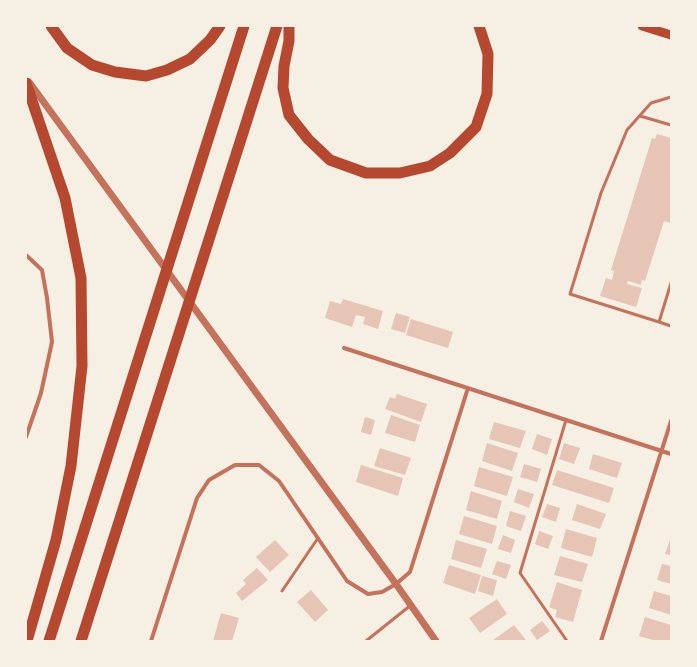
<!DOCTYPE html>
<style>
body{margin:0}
#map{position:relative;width:697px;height:667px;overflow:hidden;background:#f6efe4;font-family:"PT Sans Narrow",sans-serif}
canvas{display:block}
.frame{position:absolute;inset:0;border:27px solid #f6efe4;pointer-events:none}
</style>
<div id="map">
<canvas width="697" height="667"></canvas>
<div class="frame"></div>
</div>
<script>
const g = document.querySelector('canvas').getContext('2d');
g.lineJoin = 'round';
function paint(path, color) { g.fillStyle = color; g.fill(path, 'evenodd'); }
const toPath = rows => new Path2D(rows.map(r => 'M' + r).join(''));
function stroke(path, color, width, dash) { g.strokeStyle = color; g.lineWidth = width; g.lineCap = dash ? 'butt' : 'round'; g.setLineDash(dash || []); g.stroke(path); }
paint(toPath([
 [657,134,671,138,671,198,670,201,671,201,671,223,664,221,645,281,642,280,641,285,628,281,627,284,642,288,636,307,600,296,606,278,612,280,614,271,611,270,652,138,655,139],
 [343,299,383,311,378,329,363,324,365,317,356,315,352,327,325,318,330,301,341,304],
 [396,313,410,317,405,333,391,329],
 [411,319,453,332,448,348,406,335],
 [397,394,427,404,421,422,385,409,390,397,395,399],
 [391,415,420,425,415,442,385,433],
 [365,417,375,420,371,435,361,432],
 [494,422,526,431,520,448,489,439],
 [537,434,552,439,547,455,532,449],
 [487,443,518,453,512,471,482,461],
 [564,443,580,448,574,464,559,459],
 [380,448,411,458,405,475,374,466],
 [593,454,622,463,617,478,589,469],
 [524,464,541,469,537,482,520,477],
 [361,465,403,478,398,496,356,482],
 [479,467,513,477,507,496,474,486],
 [557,470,614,488,609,503,552,485],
 [518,489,534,494,529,508,514,502],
 [471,491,502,501,497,519,466,510],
 [547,504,560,508,556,522,542,517],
 [577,504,606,514,600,529,572,520],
 [510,511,526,516,521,531,506,526],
 [464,516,497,526,492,544,459,534],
 [566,529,597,538,592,557,561,548],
 [539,531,553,536,548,549,535,544],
 [503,535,515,540,511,553,498,549],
 [671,537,671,555,665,554],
 [275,540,289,555,270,572,256,557],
 [456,540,487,549,481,568,451,559],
 [560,556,588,564,582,582,554,575],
 [497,561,511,565,506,579,492,574],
 [662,564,671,566,671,584,657,580],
 [449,565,481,575,475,594,443,583],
 [257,568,268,580,242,601,236,593,246,584,243,580],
 [482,576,497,580,493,596,478,591],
 [557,582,582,590,573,622,555,617,557,610,549,607],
 [311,590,328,610,315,622,297,602],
 [654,591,671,596,671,615,649,608],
 [497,599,507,614,480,633,469,618],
 [221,613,239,618,232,641,213,641],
 [645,617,671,625,671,641,656,641,639,636],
 [542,621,550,631,537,640,530,630],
 [514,625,526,640,524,641,492,641]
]), '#e6c5b7');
stroke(toPath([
 [640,116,671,125],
 [671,283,659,322,671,326],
 [659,322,570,294,601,193,627,130,651,103,671,97],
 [566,420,520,573,567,641],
 [282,591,318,538],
 [366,641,411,605]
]), '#c5725c', 3);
stroke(toPath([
 [26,255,42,270,47,298,52,342,41,393,26,437],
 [344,348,671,454],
 [151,641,197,498,209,480,235,465,259,465,279,481,347,581,368,594,382,592,396,584,410,572,468,388],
 [601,641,671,421]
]), '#c5725c', 4);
stroke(toPath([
 [29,82,396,584,436,641]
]), '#c5725c', 7);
stroke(toPath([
 [642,26,671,35]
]), '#b5482f', 9);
stroke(toPath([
 [51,26,67,48,92,65,115,72,146,76,167,70,190,59,210,40,220,26],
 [289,26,289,41,284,66,283,88,289,115,308,139,330,160,366,173,400,173,430,166,450,153,476,127,487,94,488,54,479,26],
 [26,83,65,198,81,278,82,366,71,466,56,540,27,641],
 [49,641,244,26],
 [81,641,277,26]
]), '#b5482f', 11);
</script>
